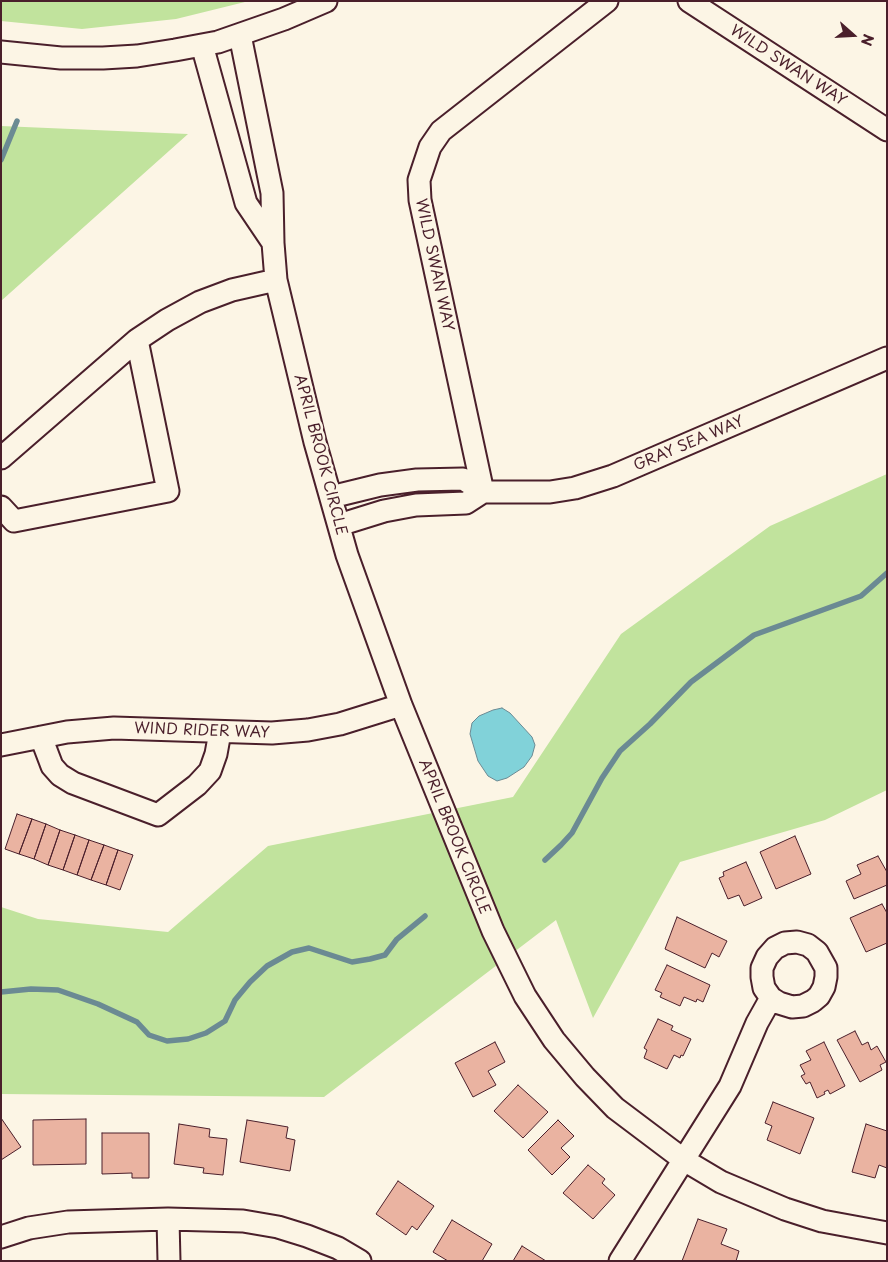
<!DOCTYPE html>
<style>
body{margin:0}
#map{position:relative;width:888px;height:1262px;overflow:hidden;background:#fcf5e5;font-family:"Playpen Sans",sans-serif}
canvas{display:block}
.frame{position:absolute;inset:0;border:2px solid #4a1f2b;pointer-events:none}
.north{position:absolute;left:828px;top:10px;width:50px;height:50px;-webkit-text-stroke:4px #fcf5e5;paint-order:stroke;rotate:109deg;font-size:14px;font-weight:700;line-height:20px;text-align:center;color:#4a1f2b}
.north::after{content:'';display:block;margin:auto;width:18px;height:22px;background:#4a1f2b;clip-path:polygon(50% 0,100% 100%,50% 72%,0 100%)}
</style>
<div id="map">
<canvas width="888" height="1262"></canvas>
<div class="frame"></div>
<div class="north">N</div>
</div>
<script>
const g = document.querySelector('canvas').getContext('2d');
g.lineJoin = 'round';
function paint(path, color) { g.fillStyle = color; g.fill(path, 'evenodd'); }
const toPath = rows => new Path2D(rows.map(r => 'M' + r).join(''));
function stroke(path, color, width, dash) { g.strokeStyle = color; g.lineWidth = width; g.lineCap = dash ? 'butt' : 'round'; g.setLineDash(dash || []); g.stroke(path); }
function drawText(font, color, halo, rows, align = 'center') {
  g.font = font + ' "Playpen Sans",sans-serif'; g.lineWidth = 5; g.setLineDash([]); g.textBaseline = 'middle'; g.strokeStyle = halo; g.fillStyle = color; for (const [text, x, y, turn = 0] of rows) {
    g.save(); g.translate(x, y); g.rotate((+turn || 0) * Math.PI / 180); g.textAlign = isNaN(turn) ? turn : align; if (halo) g.strokeText(text, 0, 0); g.fillText(text, 0, 0); g.restore();
  }
}
paint(toPath([
 [1,1,249,1,176,19,82,29,1,21],
 [1,126,188,134,1,301],
 [887,474,887,790,825,820,680,862,593,1018,556,920,324,1097,1,1094,1,907,38,919,168,932,268,846,513,797,621,634,770,526]
]), '#c1e39d');
const water = toPath([
 [502,708,510,713,532,737,535,745,532,756,524,767,507,778,497,781,488,776,478,761,470,734,472,723,479,716,493,710,502,708]
]);
paint(water, '#81d2d9');
stroke(water, '#6b8a93', 1);
stroke(toPath([
 [1,160,17,121],
 [545,860,561,845,572,833,602,778,620,751,650,724,691,682,754,635,861,596,887,573],
 [1,992,31,989,58,990,98,1004,137,1022,149,1035,167,1041,188,1039,206,1033,225,1021,235,1000,250,982,267,966,292,952,309,948,352,962,370,959,385,955,397,939,425,916]
]), '#6b8a93', 5.5);
const building = toPath([
 [17,814,32,819,19,854,5,849,17,814],
 [32,819,46,824,34,859,19,854,32,819],
 [46,824,60,830,48,865,34,859,46,824],
 [60,830,75,835,63,870,48,865,60,830],
 [75,835,89,840,77,875,63,870,75,835],
 [795,836,811,874,776,889,760,852,795,836],
 [89,840,104,845,91,880,77,875,89,840],
 [104,845,118,850,106,885,91,880,104,845],
 [118,850,133,855,120,890,106,885,118,850],
 [878,856,887,872,887,885,854,899,846,881,861,874,857,865,878,856],
 [746,862,762,898,744,906,739,895,728,899,719,878,724,876,723,872,746,862],
 [882,904,887,913,887,943,866,952,850,918,882,904],
 [677,917,727,941,719,957,712,953,705,968,665,949,677,917],
 [667,965,710,985,703,1002,697,999,696,1002,684,997,680,1006,660,997,662,993,655,990,667,965],
 [658,1019,673,1026,671,1030,691,1039,683,1056,681,1055,680,1058,674,1055,667,1069,644,1058,647,1050,644,1048,658,1019],
 [855,1031,862,1045,868,1042,871,1050,877,1046,886,1062,880,1065,882,1070,860,1082,837,1040,855,1031],
 [495,1042,505,1062,488,1071,496,1085,473,1097,455,1063,495,1042],
 [824,1042,845,1086,830,1094,828,1090,824,1092,825,1094,817,1098,810,1082,806,1084,801,1076,805,1074,800,1065,811,1060,806,1051,824,1042],
 [518,1085,548,1112,523,1138,494,1111,518,1085],
 [773,1102,814,1118,800,1154,767,1140,772,1126,765,1123,773,1102],
 [1,1118,21,1147,1,1160,1,1118],
 [86,1119,86,1164,33,1165,33,1120,86,1119],
 [247,1120,288,1127,286,1138,295,1140,290,1171,240,1162,247,1120],
 [558,1120,574,1136,561,1148,570,1157,552,1175,528,1150,558,1120],
 [179,1124,210,1129,209,1137,227,1139,223,1175,203,1173,204,1168,174,1164,179,1124],
 [866,1124,887,1131,887,1168,879,1165,875,1178,852,1172,866,1124],
 [102,1133,149,1133,149,1178,132,1178,132,1173,102,1174,102,1133],
 [588,1165,605,1179,602,1183,615,1195,593,1219,563,1193,588,1165],
 [398,1181,434,1206,417,1230,412,1226,406,1235,376,1214,398,1181],
 [698,1219,727,1229,721,1244,739,1251,736,1261,682,1261,698,1219],
 [452,1220,492,1244,482,1261,448,1261,433,1252,452,1220],
 [522,1246,546,1261,513,1261,522,1246]
]);
paint(building, '#eab3a1');
stroke(building, '#4a1f2b', 1);
const street = toPath([
 [607,1,441,131,430,147,419,180,420,200,483,492,550,492,575,488,613,476,887,358],
 [689,1,887,130],
 [202,45,246,203,273,243,272,193,240,35],
 [1,52,61,58,103,58,137,56,175,50,218,42,284,19,326,1],
 [273,243,276,280,315,442,347,555,401,705,493,931,525,996,554,1040,585,1077,615,1108,684,1160,721,1182,785,1209,822,1221,887,1233],
 [1,458,137,340,167,320,200,302,232,290,276,280],
 [331,497,380,485,417,480,463,479,483,492,466,503,416,505,384,511,339,525],
 [1,507,14,521,168,491,137,340],
 [41,737,52,766,60,775,73,783,158,815,197,785,210,771,216,754,220,732],
 [1,745,67,732,114,728,272,733,308,730,340,724,401,705],
 [168,1219,169,1261],
 [1,1237,29,1228,68,1222,168,1219,243,1221,278,1227,307,1236,338,1248,360,1261],
 [620,1261,730,1086,757,1023,771,998,764,988,762,977,762,968,767,957,775,948,785,943,797,942,808,945,817,952,826,968,826,977,824,987,819,996,813,1001,803,1006,792,1007,779,1003,771,998]
]);
stroke(street, '#4a1f2b', 25);
stroke(street, '#fcf5e5', 21);
drawText('15px', '#4a1f2b', '#fcf5e5', [
 ["WILD SWAN WAY",788,66,33],
 ["WILD SWAN WAY",434,265,78],
 ["GRAY SEA WAY",689,444,-23],
 ["APRIL BROOK CIRCLE",320,455,75],
 ["WIND RIDER WAY",202,731,2],
 ["APRIL BROOK CIRCLE",454,837,68]
]);
</script>
